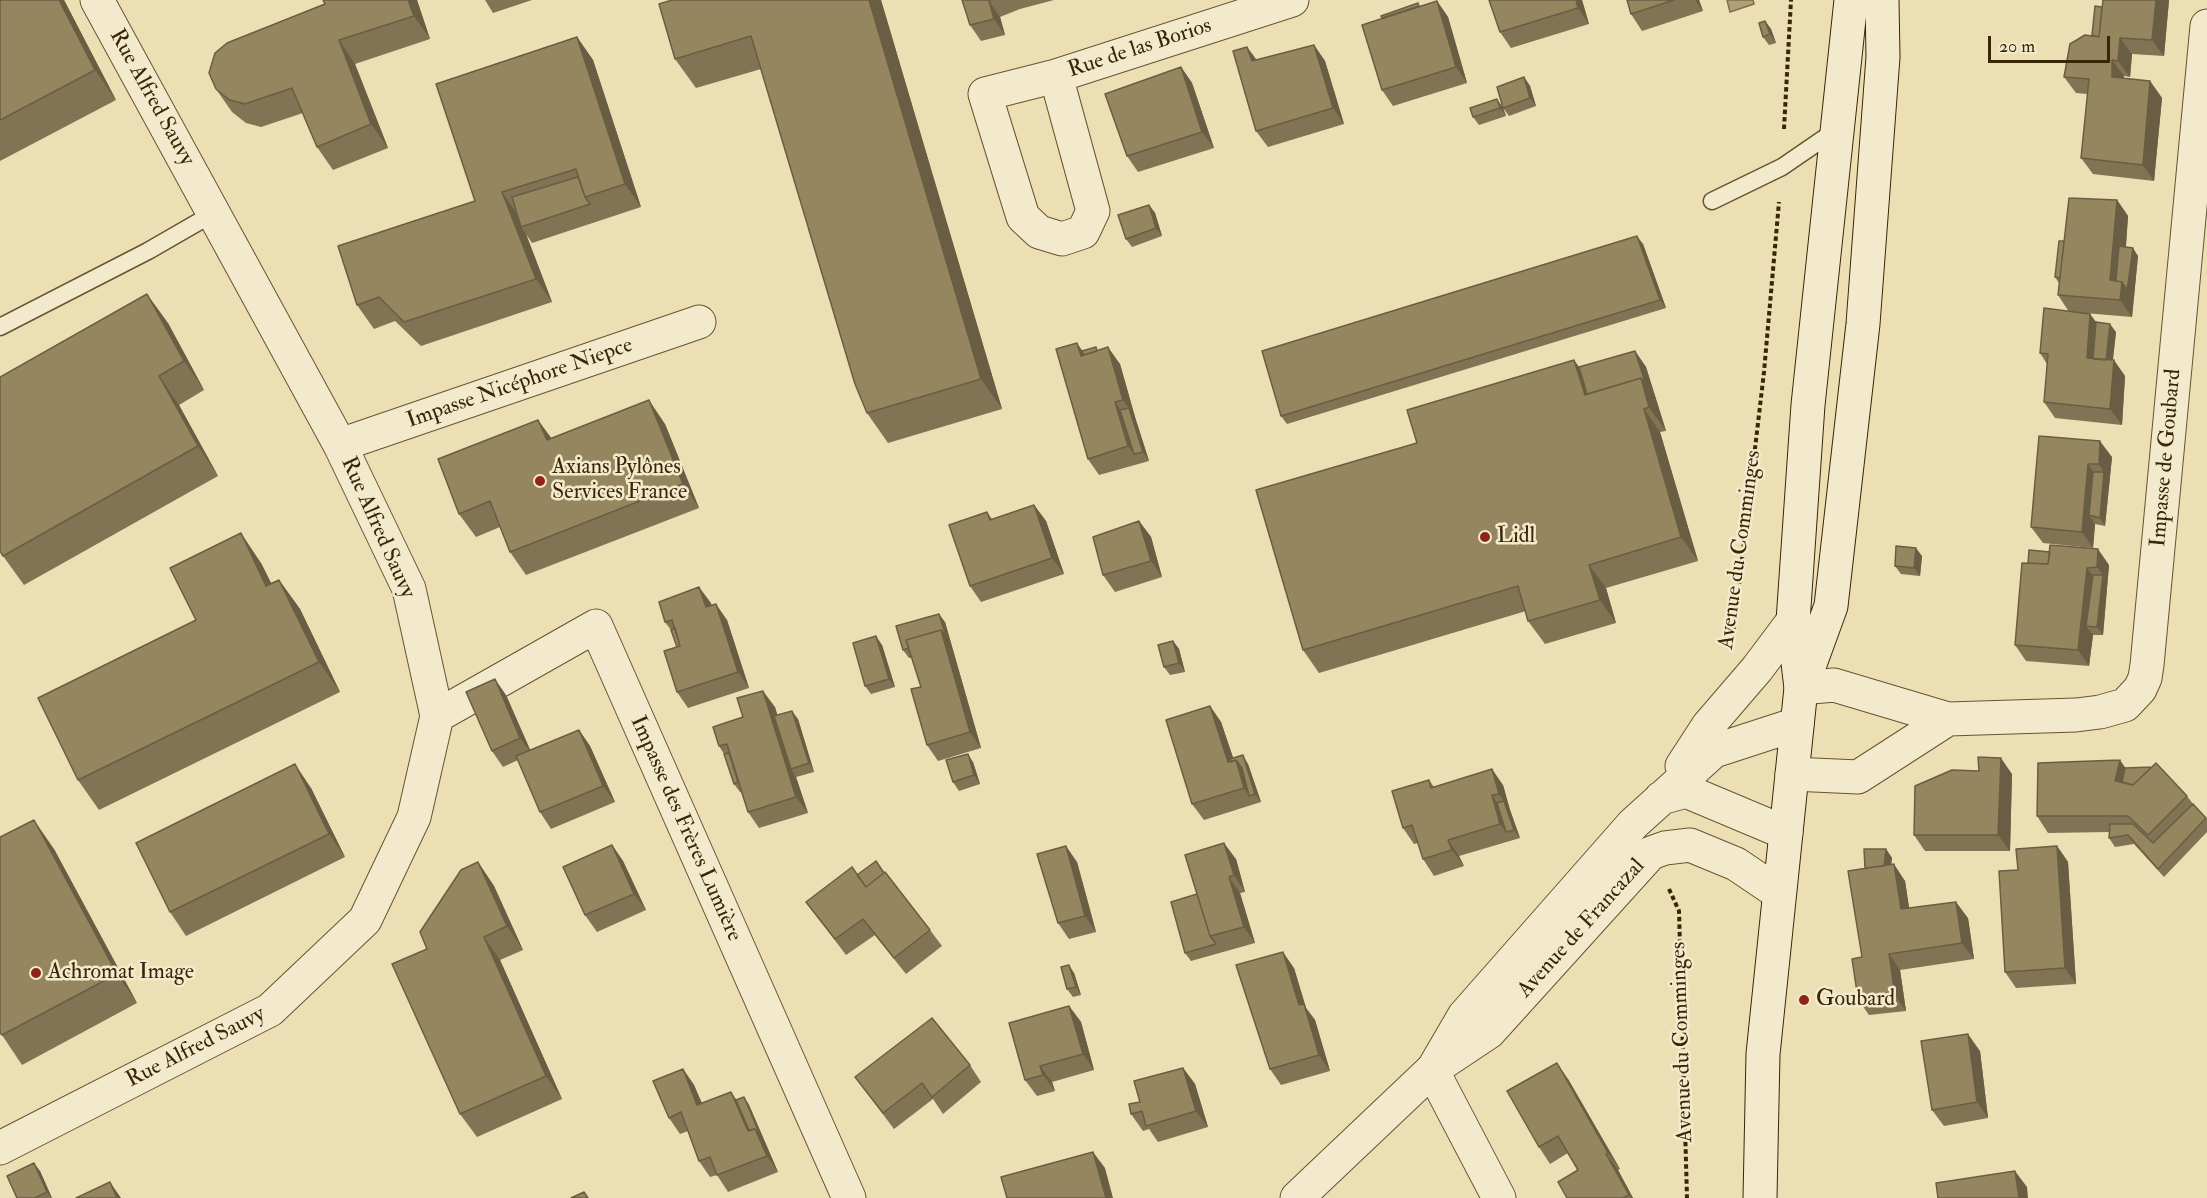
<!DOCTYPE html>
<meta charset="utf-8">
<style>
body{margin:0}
#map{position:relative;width:2207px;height:1198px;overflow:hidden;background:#ecdfb3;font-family:"IM FELL Double Pica",serif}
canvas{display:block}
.scale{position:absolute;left:1988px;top:36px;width:122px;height:27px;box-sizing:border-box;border:3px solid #392606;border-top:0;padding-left:8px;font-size:18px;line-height:21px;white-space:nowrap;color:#392606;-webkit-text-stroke:4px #f3eace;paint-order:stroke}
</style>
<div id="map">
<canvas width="2207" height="1198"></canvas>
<div class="scale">20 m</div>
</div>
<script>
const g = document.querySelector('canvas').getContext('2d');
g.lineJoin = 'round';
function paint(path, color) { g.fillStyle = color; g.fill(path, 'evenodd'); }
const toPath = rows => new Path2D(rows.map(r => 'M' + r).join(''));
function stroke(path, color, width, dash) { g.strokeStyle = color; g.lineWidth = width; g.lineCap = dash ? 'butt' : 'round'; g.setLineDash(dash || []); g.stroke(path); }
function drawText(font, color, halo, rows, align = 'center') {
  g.font = font + ' "IM FELL Double Pica",serif'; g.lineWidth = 5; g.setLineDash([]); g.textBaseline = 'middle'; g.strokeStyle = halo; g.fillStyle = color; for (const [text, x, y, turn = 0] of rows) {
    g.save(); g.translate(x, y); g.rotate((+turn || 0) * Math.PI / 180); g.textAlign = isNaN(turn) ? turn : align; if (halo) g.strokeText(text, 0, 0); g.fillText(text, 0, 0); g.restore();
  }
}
const water = toPath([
 [1727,0,1753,0,1754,4,1730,12,1727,0]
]);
paint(water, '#afa078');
stroke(water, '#806f4a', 1.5);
const service = toPath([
 [1712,201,1782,167,1836,130],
 [0,327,148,251,214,213]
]);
const minor = toPath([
 [1056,76,1093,211,1083,232,1062,239,1039,232,1023,217,985,94,1056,76,1292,0],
 [340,445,699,322],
 [1801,688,1834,685,1948,719,2076,715,2100,712,2125,705,2140,689,2145,678,2147,665,2207,26],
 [437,716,596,626,849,1198],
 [1792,774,1858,777,1948,719],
 [1432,1070,1499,1198],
 [0,1148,270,1010,365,920,414,817,437,716,409,589,340,445,97,0]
]);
const tertiary = toPath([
 [1682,766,1708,726,1757,669,1793,621],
 [1661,798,1686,791,1786,833],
 [1436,1064,1464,1016,1633,824,1714,751,1797,724],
 [1297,1198,1432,1070,1489,1032,1651,853,1665,848,1690,845,1736,864,1779,893]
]);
const secondary = toPath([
 [1803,683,1831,606,1863,324,1883,57,1882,0],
 [1760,1198,1763,1054,1801,688,1793,621,1808,405,1851,0]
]);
stroke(service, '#665431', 19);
stroke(minor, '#665431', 35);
stroke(tertiary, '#665431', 35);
stroke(secondary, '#392606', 35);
stroke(toPath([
 [1784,129,1791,0],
 [1733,636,1764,372,1779,202],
 [1669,889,1679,911,1687,1198]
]), '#392606', 4, [4.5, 3]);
stroke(service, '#f3eace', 16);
stroke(minor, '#f3eace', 33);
stroke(tertiary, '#f3eace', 33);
stroke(secondary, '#f3eace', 33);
paint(toPath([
 [0,0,64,0,116,100,0,161],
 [417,0,430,39,355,64,388,148,333,170,317,147,303,113,261,127,246,123,232,112,216,89],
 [485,0,532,0,493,13],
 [672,0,881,0,1002,409,888,443,867,413,761,69,696,88,675,59],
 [962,0,1054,0,1020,9,1000,17,1005,35,981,41,970,25],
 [1489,0,1582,0,1589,24,1511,48,1500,32],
 [1627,0,1699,0,1703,11,1642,31,1631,14],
 [2169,0,2164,56,2132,54,2130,77,2124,76,2124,79,2150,81,2162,98,2154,181,2093,174,2081,158,2088,94,2076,93,2064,77,2092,35,2102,7],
 [1437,1,1448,17,1467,83,1393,106,1382,90,1420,6],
 [1765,21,1771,29,1776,43,1769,45,1763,37],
 [577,37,593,60,641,207,532,243,526,234,552,302,421,346,395,321,374,329,357,305,475,201],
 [1314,45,1325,61,1344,124,1268,147,1256,131,1257,60],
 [1181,67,1192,83,1214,148,1138,172,1127,156],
 [1524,77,1530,86,1536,106,1509,116,1503,108],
 [1497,99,1503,108,1506,116,1479,125,1473,117],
 [2117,200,2128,216,2126,247,2138,256,2132,317,2072,312,2090,314,2096,322,2116,332,2113,360,2125,376,2122,425,2055,418,2044,402,2047,364,2040,353,2069,312,2058,295,2059,283,2055,277,2064,241],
 [1149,205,1155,213,1162,236,1132,247,1126,239],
 [1643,244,1666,308,1287,424,1281,416],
 [168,323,204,390,179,405,218,476,24,585,3,556],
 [1099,350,1120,364,1135,417,1149,461,1099,475,1088,459,1082,351],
 [1635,351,1646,367,1666,431,1660,432,1698,561,1606,588,1616,623,1545,644,1528,621,1526,611,1319,673,1303,650,1417,443,1579,367],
 [665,424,699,508,526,575,510,552,500,527,476,537,459,514,551,438],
 [2039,436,2112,457,2105,526,2095,524,2093,548,2043,543,2031,527],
 [1034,505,1046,521,1064,574,981,602,970,586,987,512,992,519],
 [1139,521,1151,537,1162,577,1115,592,1103,575],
 [1922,556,1920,576,1901,574,1895,566],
 [261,563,271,583,279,580,300,609,340,692,99,810,78,780,196,620],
 [2028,563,2109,565,2103,635,2093,635,2089,666,2026,661,2015,645],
 [711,603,711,605,727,620,749,688,688,708,677,692,677,647,671,630,665,622],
 [945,622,981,748,938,761,927,745,921,687,912,658,909,658,903,650],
 [1173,641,1179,649,1185,672,1170,675,1164,667],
 [882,645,895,687,871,694,865,686],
 [506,695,530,750,579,730,590,746,615,802,551,829,540,812,518,760,503,767,492,751],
 [1210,706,1221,722,1233,758,1248,764,1261,802,1204,820,1192,804],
 [775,707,777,716,798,719,814,772,796,777,808,813,759,828,748,812,741,792,740,792,734,784,724,754,719,746],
 [973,762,980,784,959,791,953,782],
 [2125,768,2187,796,2193,804,2207,819,2207,832,2164,877,2134,844,2115,847,2109,838,2110,832,2048,833,2037,816],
 [2012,774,2010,851,1925,851,1914,835],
 [1429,780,1434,787,1503,785,1510,810,1520,838,1459,856,1464,866,1434,876,1423,859,1418,843,1414,844,1403,828],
 [311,788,345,857,186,936,170,912],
 [612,845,623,861,646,910,597,932,585,915],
 [2057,846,2068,862,2076,984,2016,988,2005,972],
 [54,849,137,1003,22,1065,2,1035],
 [1886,849,1892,858,1891,865,1905,881,1909,908,1968,918,1974,959,1900,970,1906,1011,1869,1015,1858,999,1862,957,1865,868],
 [1236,859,1245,892,1240,893,1255,943,1191,961,1185,953,1197,894],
 [478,862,494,886,523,950,500,960,562,1099,477,1137,460,1114,427,949],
 [1077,862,1096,932,1069,939,1058,923],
 [857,875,930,930,942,946,906,974,875,935,846,955,806,902],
 [1294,968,1306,1008,1315,1020,1330,1071,1281,1085,1270,1069],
 [1074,973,1081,995,1073,997,1067,989],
 [1069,1006,1081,1022,1094,1070,1052,1082,1055,1091,1037,1096,1025,1080],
 [1980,1051,1988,1118,1944,1126,1932,1110],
 [970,1065,981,1082,943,1114,933,1099,894,1129,855,1077],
 [1183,1068,1195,1084,1208,1127,1158,1142,1149,1129,1143,1131,1131,1114,1140,1102],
 [683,1069,694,1085,702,1103,731,1092,736,1100,744,1097,749,1105,778,1172,728,1192,717,1175,710,1177,699,1161,688,1131,680,1134,669,1118],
 [1568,1079,1620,1169,1618,1170,1633,1198,1567,1198,1578,1170,1568,1153,1550,1164,1539,1147],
 [40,1171,52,1198,17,1198]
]), '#817353');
paint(toPath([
 [59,0,64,0,116,100,95,70],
 [408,0,417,0,430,39,414,16],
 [869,0,881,0,1002,409,981,379],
 [1576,0,1582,0,1589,24,1578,8],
 [1695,0,1699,0,1703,11],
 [2156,0,2169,0,2164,56,2152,40],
 [989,1,1000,17,1005,35,994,19],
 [1437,1,1448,17,1467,83,1456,67],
 [1765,21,1771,29,1776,43,1770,34],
 [577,37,593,60,641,207,625,184],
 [2120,38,2132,54,2130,77,2118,61],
 [339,40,355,64,388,148,371,124],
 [1314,45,1325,61,1344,124,1333,108],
 [1247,47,1259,63,1252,61],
 [2112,60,2124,76,2123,94,2112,77],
 [1181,67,1192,83,1214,148,1202,132],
 [1524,77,1530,86,1536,106,1530,98],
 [2150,81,2162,98,2154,181,2143,165],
 [1497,99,1503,108,1506,116,1500,108],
 [502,192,518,215,521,227,526,234,552,302,536,279],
 [2117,200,2128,216,2123,283,2133,248,2138,256,2132,317,2120,300,2110,280],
 [1149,205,1155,213,1162,236,1156,228],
 [1637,236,1643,244,1666,308,1660,300],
 [147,294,168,323,204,390,184,361],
 [2090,314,2102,330,2099,366,2087,358],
 [2110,324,2116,332,2111,374,2105,366],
 [1077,343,1088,359,1081,356],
 [1108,347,1120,364,1135,417,1149,461,1143,452,1129,408,1123,400],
 [1635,351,1646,367,1666,431,1649,407,1641,378],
 [1574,360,1591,383,1596,400,1585,395],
 [2114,360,2125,376,2122,425,2110,409],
 [159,376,179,405,218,476,198,446],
 [649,400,665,424,699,508,683,484],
 [1115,402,1126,418,1134,454,1128,446],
 [1644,409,1660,432,1698,561,1681,537],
 [538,420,555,443,547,440],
 [2100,441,2112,457,2105,526,2100,518,2104,472,2099,464],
 [2088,464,2099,480,2089,515,2095,524,2093,548,2082,532],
 [1034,505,1046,521,1064,574,1052,558],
 [1139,521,1151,537,1162,577,1151,561],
 [241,533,261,563,287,615,266,586],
 [1916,548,1922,556,1920,576,1914,568],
 [2098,549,2109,565,2103,635,2097,627,2103,575,2097,567],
 [1589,565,1606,588,1616,623,1600,600],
 [2087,568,2099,584,2086,626,2093,635,2089,666,2078,650],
 [279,580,300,609,340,692,319,662],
 [699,587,711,603,717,623,706,607],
 [716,604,727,620,749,688,738,672],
 [939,614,945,622,981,748,970,732,941,630],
 [876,636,882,645,895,687,889,679],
 [1173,641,1179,649,1185,672,1179,663],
 [495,679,506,695,532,754,520,738],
 [763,691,775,707,794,768,791,769,796,777,808,813,796,797],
 [1210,706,1221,722,1237,769,1228,762],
 [792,711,798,719,814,772,809,763],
 [579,730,590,746,615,802,603,786],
 [968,754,973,762,980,784,974,775],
 [1243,755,1248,764,1261,802,1255,794],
 [2001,758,2012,774,2010,851,1998,835],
 [1236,760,1248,776,1249,796,1244,788],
 [2120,760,2131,776,2121,789,2115,781],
 [295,764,311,788,345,857,329,834],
 [1492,769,1503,785,1510,810,1520,838,1514,830,1504,801,1499,794],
 [1492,795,1503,812,1506,832,1500,824],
 [34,820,54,849,137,1003,117,974],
 [1448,840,1459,856,1464,866,1452,850],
 [1224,843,1236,859,1245,892,1234,875],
 [612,845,623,861,646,910,634,894],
 [1066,846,1077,862,1096,932,1085,916],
 [2057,846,2068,862,2076,984,2065,968],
 [1886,849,1892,858,1889,879,1883,871],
 [478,862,494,886,523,950,507,926],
 [1894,864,1905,881,1912,926,1901,909],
 [1229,877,1240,893,1255,943,1244,927],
 [1956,902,1968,918,1974,959,1962,943],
 [484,937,500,960,562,1099,546,1076],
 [1283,952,1294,968,1306,1008,1315,1020,1330,1071,1319,1055,1299,1005],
 [1889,954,1900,970,1906,1011,1895,995],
 [1069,965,1074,973,1081,995,1076,987],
 [1069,1006,1081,1022,1094,1070,1083,1054],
 [1968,1034,1980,1051,1988,1118,1977,1102],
 [1557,1063,1568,1079,1620,1169,1608,1153],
 [1040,1066,1052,1082,1055,1091,1043,1075],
 [1183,1068,1195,1084,1208,1127,1196,1111],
 [683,1069,694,1085,709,1121,697,1105],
 [731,1092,742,1108,755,1138,748,1131],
 [744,1097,749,1105,778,1172,767,1156,755,1129],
 [1093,1152,1105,1168,1113,1198,1106,1198],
 [1606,1154,1618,1170,1633,1198,1631,1198,1629,1195],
 [34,1163,40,1171,52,1198,47,1192],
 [2015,1171,2027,1187,2028,1198,2019,1198],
 [110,1182,121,1198,117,1198]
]), '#695e43');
const building = toPath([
 [0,0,59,0,95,70,0,120,0,0],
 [323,0,408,0,414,16,339,40,371,124,317,147,292,88,245,104,230,100,223,95,216,89,209,73,215,53,227,43,325,4,323,0],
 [672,0,869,0,981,379,867,413,855,384,751,36,675,59,659,4,672,0],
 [962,0,990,0,989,1,994,19,970,25,962,0],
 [1489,0,1576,0,1578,8,1500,32,1489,0],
 [1627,0,1674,0,1631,14,1627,0],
 [2103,0,2156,0,2152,40,2120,38,2118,61,2112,60,2112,77,2150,81,2143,165,2081,158,2089,79,2064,77,2070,44,2085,35,2099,37,2103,0],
 [1437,1,1456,67,1382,90,1362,25,1437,1],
 [1418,3,1419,6,1382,18,1381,16,1418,3],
 [2095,6,2102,7,2099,37,2092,35,2095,6],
 [1765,21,1770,34,1763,37,1759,23,1765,21],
 [577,37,625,184,585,197,576,169,502,192,536,279,404,322,379,297,357,305,338,246,475,201,436,84,577,37],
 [1314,45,1333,108,1256,131,1233,51,1247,47,1252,61,1314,45],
 [1181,67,1202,132,1127,156,1105,94,1181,67],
 [1524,77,1530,98,1503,108,1497,87,1524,77],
 [1497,99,1500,108,1473,117,1470,108,1497,99],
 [578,177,585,197,590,204,521,227,512,197,578,177],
 [2069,198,2117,200,2110,280,2122,282,2120,300,2058,295,2069,198],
 [1149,205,1156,228,1126,239,1118,215,1149,205],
 [1637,236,1660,300,1281,416,1262,351,1637,236],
 [2059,241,2064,241,2060,278,2055,277,2059,241],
 [2119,246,2133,248,2127,290,2122,282,2116,281,2119,246],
 [147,294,184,361,159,376,198,446,3,556,0,551,0,377,147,294],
 [2044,308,2090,314,2087,358,2114,360,2110,409,2044,402,2048,354,2040,353,2044,308],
 [2096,322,2110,324,2106,360,2093,359,2096,322],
 [1077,343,1081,356,1108,347,1123,400,1115,402,1128,446,1088,459,1056,349,1077,343],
 [1096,347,1097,351,1084,355,1082,351,1096,347],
 [1635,351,1646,385,1641,378,1587,394,1579,367,1635,351],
 [1574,360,1585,395,1641,378,1649,407,1644,409,1681,537,1589,565,1600,600,1528,621,1518,586,1303,650,1256,490,1417,443,1407,410,1574,360],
 [649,400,683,484,510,552,490,501,459,514,438,459,538,420,547,440,649,400],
 [1129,408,1143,452,1134,454,1120,410,1129,408],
 [2039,436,2100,441,2099,464,2088,464,2082,532,2031,527,2039,436],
 [2093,472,2104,472,2100,518,2089,515,2093,472],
 [1034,505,1052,558,970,586,949,525,987,512,990,520,1034,505],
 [1139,521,1151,561,1103,575,1093,537,1139,521],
 [241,533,266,586,279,580,319,662,78,780,38,698,196,620,170,568,241,533],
 [2050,545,2098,549,2097,567,2087,568,2078,650,2015,645,2022,563,2048,564,2050,545],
 [1896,546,1916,548,1914,568,1895,566,1896,546],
 [2029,550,2050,552,2048,564,2028,563,2029,550],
 [2093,575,2103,575,2097,627,2086,626,2093,575],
 [699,587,706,607,716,604,738,672,677,692,664,651,680,646,672,620,665,622,659,602,699,587],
 [939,614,946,637,941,630,906,640,909,648,903,650,896,626,939,614],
 [675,628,680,646,677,647,671,630,675,628],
 [941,630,970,732,927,745,911,689,921,687,906,640,941,630],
 [876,636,889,679,865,686,853,643,876,636],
 [1173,641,1179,663,1164,667,1158,645,1173,641],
 [495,679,520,738,492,751,466,692,495,679],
 [763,691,796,797,748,812,727,744,719,746,713,727,743,717,737,698,763,691],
 [1210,706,1228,762,1236,760,1244,788,1192,804,1166,720,1210,706],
 [792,711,809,763,791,769,774,716,792,711],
 [579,730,603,786,540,812,516,756,579,730],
 [729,753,738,782,734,784,724,754,729,753],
 [968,754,974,775,953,782,946,760,968,754],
 [1243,755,1255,794,1249,796,1242,768,1236,760,1231,762,1230,759,1243,755],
 [1978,757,2001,758,1998,835,1914,835,1915,786,1952,770,1979,771,1978,757],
 [2120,760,2115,781,2133,785,2156,763,2187,796,2148,835,2128,816,2037,816,2038,763,2120,760],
 [295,764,329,834,170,912,136,843,295,764],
 [2152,767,2133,785,2122,782,2125,768,2152,767],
 [1492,769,1499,794,1492,795,1500,824,1448,840,1452,850,1423,859,1412,825,1403,828,1392,791,1429,780,1431,788,1492,769],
 [1504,801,1514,830,1506,832,1497,803,1504,801],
 [2193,804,2206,818,2158,869,2128,835,2109,838,2110,824,2133,824,2153,843,2193,804],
 [34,820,117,974,2,1035,0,1033,0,837,34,820],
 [1224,843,1234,875,1229,877,1244,927,1210,936,1185,855,1224,843],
 [612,845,634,894,585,915,563,867,612,845],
 [1066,846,1085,916,1058,923,1037,854,1066,846],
 [2057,846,2065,968,2005,972,1999,871,2018,870,2016,849,2057,846],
 [1864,849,1886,849,1884,866,1865,868,1864,849],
 [876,861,884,873,866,887,857,875,876,861],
 [478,862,507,926,484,937,546,1076,460,1114,392,964,427,949,420,932,461,870,478,862],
 [1894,864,1901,909,1956,902,1962,943,1889,954,1895,995,1858,999,1852,959,1862,957,1848,871,1894,864],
 [852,867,866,887,885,872,930,930,894,958,863,919,835,939,806,902,852,867],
 [1197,894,1210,936,1216,944,1185,953,1171,902,1197,894],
 [1283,952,1299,1005,1304,1004,1319,1055,1270,1069,1236,965,1283,952],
 [1069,965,1076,987,1067,989,1061,967,1069,965],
 [1069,1006,1083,1054,1040,1066,1043,1075,1025,1080,1009,1023,1069,1006],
 [932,1018,970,1065,932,1097,922,1083,883,1113,855,1077,932,1018],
 [1968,1034,1977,1102,1932,1110,1921,1041,1968,1034],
 [1557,1063,1608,1153,1606,1154,1629,1195,1623,1198,1567,1198,1558,1182,1578,1170,1558,1136,1539,1147,1507,1091,1557,1063],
 [1183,1068,1196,1111,1146,1126,1142,1111,1131,1114,1129,1104,1140,1102,1134,1081,1183,1068],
 [683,1069,697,1105,731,1092,748,1131,755,1129,767,1156,717,1175,710,1157,699,1161,681,1112,669,1118,653,1081,683,1069],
 [744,1097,761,1137,755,1129,749,1130,736,1100,744,1097],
 [1093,1152,1106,1198,1007,1198,1001,1177,1093,1152],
 [34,1163,47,1192,35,1198,17,1198,7,1176,34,1163],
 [2015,1171,2019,1198,1938,1198,1936,1183,2015,1171],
 [110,1182,117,1198,76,1198,110,1182],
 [584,1192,588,1198,571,1198,584,1192]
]);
paint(building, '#968660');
stroke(building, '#695e43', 1.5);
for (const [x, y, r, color] of [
 [540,481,6,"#8f2418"],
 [1485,537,6,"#8f2418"],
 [36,973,6,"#8f2418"],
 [1804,1000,6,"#8f2418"]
]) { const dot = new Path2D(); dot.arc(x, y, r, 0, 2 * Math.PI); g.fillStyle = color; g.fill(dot); stroke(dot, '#f3eace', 2); }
drawText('22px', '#392606', '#f3eace', [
 ["Rue de las Borios",1140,49,-18],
 ["Rue Alfred Sauvy",151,98,61],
 ["Impasse Nicéphore Niepce",520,384,-19],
 ["Impasse de Goubard",2167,458,-85],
 ["Rue Alfred Sauvy",377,528,66],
 ["Avenue du Comminges",1741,550,-82],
 ["Impasse des Frères Lumière",685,829,66],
 ["Avenue de Francazal",1582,929,-48],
 ["Avenue du Comminges",1683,1042,-92],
 ["Rue Alfred Sauvy",196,1048,-27]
]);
drawText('22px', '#392606', '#f3eace', [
 ["Axians Pylônes",552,468],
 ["Services France",552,493],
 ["Lidl",1497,537],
 ["Achromat Image",48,973],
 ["Goubard",1816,1000]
], 'left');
</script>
